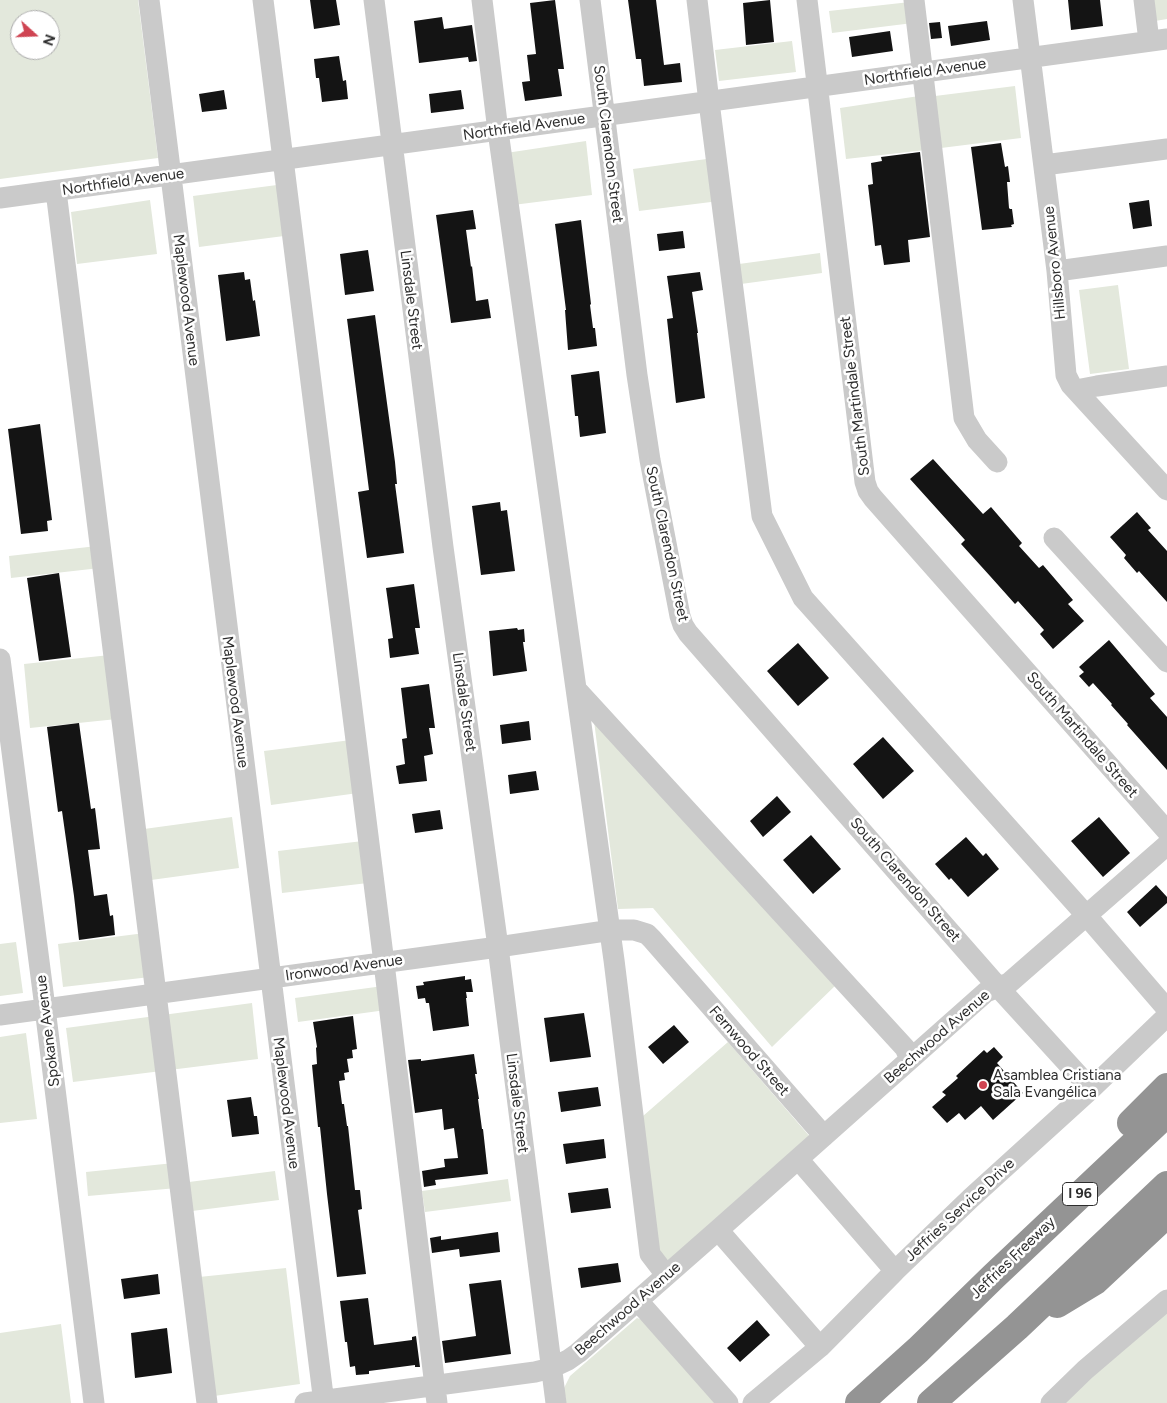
<!DOCTYPE html>
<meta charset="utf-8">
<style>
body{margin:0}
#map{position:relative;width:1167px;height:1403px;overflow:hidden;background:#fff;font-family:Figtree,sans-serif}
canvas{display:block}
.north{position:absolute;left:10px;top:10px;width:50px;height:50px;box-sizing:border-box;background:#fff;border:1px solid #ababab;border-radius:50%;rotate:110deg;font-size:14px;font-weight:700;line-height:20px;text-align:center;color:#2d2d2d}
.north::after{content:'';display:block;margin:auto;width:18px;height:22px;background:#cf4452;clip-path:polygon(50% 0,100% 100%,50% 72%,0 100%)}
</style>
<div id="map">
<canvas width="1167" height="1403"></canvas>
<div class="north">N</div>
</div>
<script>
const g = document.querySelector('canvas').getContext('2d');
g.lineJoin = 'round';
function paint(path, color) { g.fillStyle = color; g.fill(path, 'evenodd'); }
const toPath = rows => new Path2D(rows.map(r => 'M' + r).join(''));
function stroke(path, color, width, dash) { g.strokeStyle = color; g.lineWidth = width; g.lineCap = dash ? 'butt' : 'round'; g.setLineDash(dash || []); g.stroke(path); }
function drawText(font, color, halo, rows, align = 'center') {
  g.font = font + ' Figtree,sans-serif'; g.lineWidth = 5; g.setLineDash([]); g.textBaseline = 'middle'; g.strokeStyle = halo; g.fillStyle = color; for (const [text, x, y, turn = 0] of rows) {
    g.save(); g.translate(x, y); g.rotate((+turn || 0) * Math.PI / 180); g.textAlign = isNaN(turn) ? turn : align; if (halo) g.strokeText(text, 0, 0); g.fillText(text, 0, 0); g.restore();
  }
}
paint(toPath([
 [0,0,138,0,158,158,0,179],
 [20,20,50,20,50,50,20,50],
 [1151,0,1167,0,1167,19,1155,21],
 [910,2,913,23,832,33,829,11],
 [792,41,796,72,719,81,715,50],
 [1015,86,1021,138,941,148,935,96],
 [919,96,926,150,846,159,840,108],
 [586,141,592,195,513,205,506,153],
 [714,158,719,201,639,211,633,169],
 [277,185,284,236,199,247,193,196],
 [150,200,157,254,77,264,71,212],
 [820,253,822,273,741,284,739,264],
 [1118,285,1129,369,1090,374,1079,290],
 [97,546,100,568,11,578,9,556],
 [110,655,117,719,30,728,24,664],
 [594,721,838,983,772,1047,653,908,618,909],
 [351,740,358,793,271,805,264,751],
 [232,817,239,868,151,880,144,829],
 [363,841,368,883,282,893,278,851],
 [145,933,150,977,63,987,58,944],
 [16,942,23,993,0,996,0,944],
 [383,986,386,1010,298,1022,295,998],
 [252,1003,258,1059,73,1082,66,1028],
 [26,1033,37,1119,0,1123,0,1037],
 [728,1042,811,1138,665,1265,656,1254,643,1116],
 [174,1163,177,1188,88,1196,86,1172],
 [275,1171,279,1200,192,1211,189,1182],
 [508,1179,511,1201,425,1212,422,1191],
 [286,1268,300,1384,214,1396,199,1277],
 [1167,1309,1167,1403,1059,1403],
 [637,1318,645,1321,717,1403,566,1403,564,1388,570,1376],
 [61,1324,71,1403,0,1403,0,1333]
]), '#e3e8dc');
paint(toPath([
 [310,0,336,0,340,25,314,29],
 [555,0,564,69,558,69,562,96,525,101,522,82,530,81,527,55,536,54,530,3],
 [628,0,656,0,664,65,680,63,682,82,644,86,641,59,636,59],
 [770,0,774,42,746,45,743,3],
 [1068,0,1100,0,1103,26,1071,30],
 [442,17,444,29,472,25,477,61,469,62,468,57,419,63,414,21],
 [987,21,990,40,951,46,948,26],
 [940,22,942,38,931,39,929,23],
 [890,31,893,51,852,57,849,37],
 [339,56,343,81,346,80,348,99,322,102,319,78,316,78,314,59],
 [224,90,227,109,202,112,199,94],
 [461,90,464,109,431,113,429,94],
 [1001,143,1005,167,1008,166,1010,182,1007,182,1009,208,1010,209,1012,209,1014,224,1011,225,1012,227,982,230,971,147],
 [920,152,930,237,908,240,910,262,884,265,881,245,875,246,873,227,868,185,873,184,871,163,882,161,881,157],
 [1149,200,1152,226,1133,229,1129,203],
 [473,210,476,229,466,230,471,267,472,266,476,301,488,299,491,318,451,323,436,215],
 [581,220,591,304,590,305,593,328,595,328,597,346,568,350,565,310,566,310,555,224],
 [683,231,685,248,659,251,657,234],
 [368,250,374,291,345,295,340,254],
 [244,272,245,280,250,279,253,301,255,300,260,336,226,341,218,275],
 [700,272,703,290,692,292,698,333,697,333,705,398,676,403,667,319,673,318,667,276],
 [375,315,395,462,397,484,395,484,404,553,367,558,358,492,369,490,347,319],
 [599,371,606,433,580,437,578,416,575,416,571,375],
 [40,424,52,520,47,521,48,531,21,534,8,429],
 [933,459,983,514,991,507,1022,543,1019,546,1039,568,1043,565,1073,600,1068,604,1084,621,1053,649,1040,634,1044,630,1018,601,1015,604,990,576,961,544,965,540,910,479],
 [500,502,501,511,507,510,515,571,481,575,472,506],
 [1137,512,1151,528,1148,530,1167,551,1167,602,1139,571,1137,573,1124,558,1126,555,1110,537],
 [59,573,71,657,39,661,27,578],
 [414,584,420,628,415,628,419,654,390,658,388,639,393,638,386,588],
 [517,628,518,630,524,629,525,642,523,642,527,671,493,676,489,631],
 [1109,640,1155,694,1150,698,1167,717,1167,770,1127,725,1128,724,1111,705,1112,704,1093,683,1089,687,1079,676,1084,672,1079,667],
 [798,643,829,678,798,706,767,671],
 [429,684,435,728,429,728,433,754,424,756,427,781,399,784,396,766,405,764,402,739,407,738,401,688],
 [529,721,531,740,502,744,500,725],
 [79,723,91,809,95,808,100,849,88,850,94,896,107,894,110,916,113,915,115,935,79,940,74,896,62,811,58,812,47,727],
 [883,737,914,771,883,799,853,764],
 [536,771,539,790,510,794,508,775],
 [777,796,791,812,763,837,750,821],
 [440,810,443,829,415,833,412,814],
 [1099,817,1130,853,1103,877,1071,841],
 [811,835,841,869,813,894,783,860],
 [966,837,983,856,986,853,999,869,968,897,951,878,949,880,935,864],
 [1156,885,1167,897,1167,903,1140,927,1127,912],
 [465,976,465,980,471,979,473,992,466,992,467,998,466,998,469,1026,433,1031,429,1003,426,1003,425,998,418,999,416,986,424,985,423,982],
 [584,1013,591,1057,550,1062,544,1018],
 [353,1016,357,1049,352,1050,353,1058,347,1059,349,1072,344,1073,345,1080,339,1081,342,1104,344,1104,347,1126,348,1126,355,1190,360,1190,362,1209,358,1210,366,1274,337,1277,327,1194,320,1127,318,1127,312,1065,317,1064,316,1048,317,1047,313,1022],
 [674,1025,689,1042,663,1064,648,1047],
 [994,1047,1003,1057,997,1063,1023,1093,993,1120,981,1106,965,1120,959,1113,947,1123,932,1107,946,1095,942,1092,958,1078,956,1076,984,1050,987,1053],
 [474,1054,477,1074,475,1074,479,1099,478,1099,482,1129,483,1129,488,1174,435,1180,436,1185,424,1187,422,1171,445,1167,444,1159,458,1158,454,1128,444,1130,442,1109,415,1113,408,1060,421,1059,421,1061],
 [598,1087,601,1106,561,1112,558,1092],
 [251,1097,254,1116,257,1116,259,1134,232,1137,227,1100],
 [604,1139,606,1158,566,1164,563,1144],
 [608,1188,611,1208,571,1213,568,1193],
 [498,1232,500,1252,460,1257,459,1249,432,1253,430,1238,441,1236,441,1240],
 [618,1263,621,1282,581,1288,578,1268],
 [158,1274,160,1294,124,1299,121,1279],
 [501,1280,511,1354,445,1363,442,1341,476,1336,469,1284],
 [368,1298,374,1345,412,1340,412,1337,416,1336,420,1367,415,1367,415,1365,369,1371,369,1374,356,1375,355,1366,350,1367,347,1342,345,1342,340,1301],
 [757,1320,770,1335,740,1362,727,1348],
 [167,1328,172,1373,135,1378,131,1333]
]), '#141414');
stroke(toPath([
 [149,0,324,1403],
 [263,0,384,963,437,1403],
 [374,0,443,547,498,947,556,1403],
 [482,0,498,131,614,960,650,1254,666,1275],
 [590,0,637,375,650,460,680,616,683,625,688,633,998,987,1091,1089],
 [697,0,709,102,762,516,803,598,1086,915,1167,1009],
 [807,0,865,482,868,491,873,498,1167,831],
 [914,0,964,418,977,440,997,462],
 [1023,0,1057,271,1066,375,1071,385,1167,490],
 [1144,0,1149,41],
 [1044,165,1167,149],
 [56,191,207,1403],
 [0,198,1167,39],
 [1057,271,1167,256],
 [1076,390,1097,386,1167,376],
 [1054,538,1167,662],
 [0,659,43,992,94,1403],
 [576,689,905,1048,910,1059],
 [0,1015,498,947,612,930,634,930,647,934,652,939,824,1136],
 [798,1159,895,1271],
 [718,1230,820,1347],
 [638,1301,728,1403],
 [305,1403,535,1372,551,1368,568,1360,578,1353,718,1230,986,992,1009,983,1167,845],
 [753,1403,820,1347,895,1271,971,1198,1091,1089,1167,1016],
 [1051,1403,1085,1370,1167,1300]
]), '#cacaca', 21);
stroke(toPath([
 [1131,1123,1167,1087],
 [1057,1304,1095,1281,1167,1214],
 [859,1403,918,1350,994,1276,1167,1113],
 [931,1403,1017,1327,1167,1185]
]), '#949494', 28);
for (const [x, y, r, color] of [
 [983,1085,5,"#cf4452"]
]) { const dot = new Path2D(); dot.arc(x, y, r, 0, 2 * Math.PI); g.fillStyle = color; g.fill(dot); stroke(dot, '#fff', 2); }
for (const [x, y, w] of [
 [1080,1194,35]
]) { const box = new Path2D(); box.roundRect(x - w / 2, y - 11.5, w, 23, 4); g.fillStyle = '#fff'; g.fill(box); stroke(box, '#2d2d2d', 1); }
drawText('bold 14px', '#2d2d2d', null, [
 ["I 96",1080,1194]
]);
drawText('15px', '#2d2d2d', '#fff', [
 ["Northfield Avenue",925,72,-8],
 ["Northfield Avenue",524,127,-8],
 ["South Clarendon Street",608,144,83],
 ["Northfield Avenue",123,182,-8],
 ["Hillsboro Avenue",1055,263,-96],
 ["Maplewood Avenue",186,300,83],
 ["Linsdale Street",411,300,83],
 ["South Martindale Street",855,396,-97],
 ["South Clarendon Street",667,544,78],
 ["Maplewood Avenue",235,702,83],
 ["Linsdale Street",464,702,82],
 ["South Martindale Street",1082,735,49],
 ["South Clarendon Street",905,880,49],
 ["Ironwood Avenue",344,968,-8],
 ["Spokane Avenue",48,1031,-97],
 ["Beechwood Avenue",937,1037,-41],
 ["Fernwood Street",749,1051,49],
 ["Maplewood Avenue",286,1103,83],
 ["Linsdale Street",517,1103,83],
 ["Jeffries Service Drive",960,1210,-43],
 ["Jeffries Freeway",1013,1258,-44],
 ["Beechwood Avenue",628,1309,-41]
]);
drawText('15px', '#2d2d2d', '#fff', [
 ["Asamblea Cristiana",993,1076],
 ["Sala Evangélica",993,1093]
], 'left');
</script>
